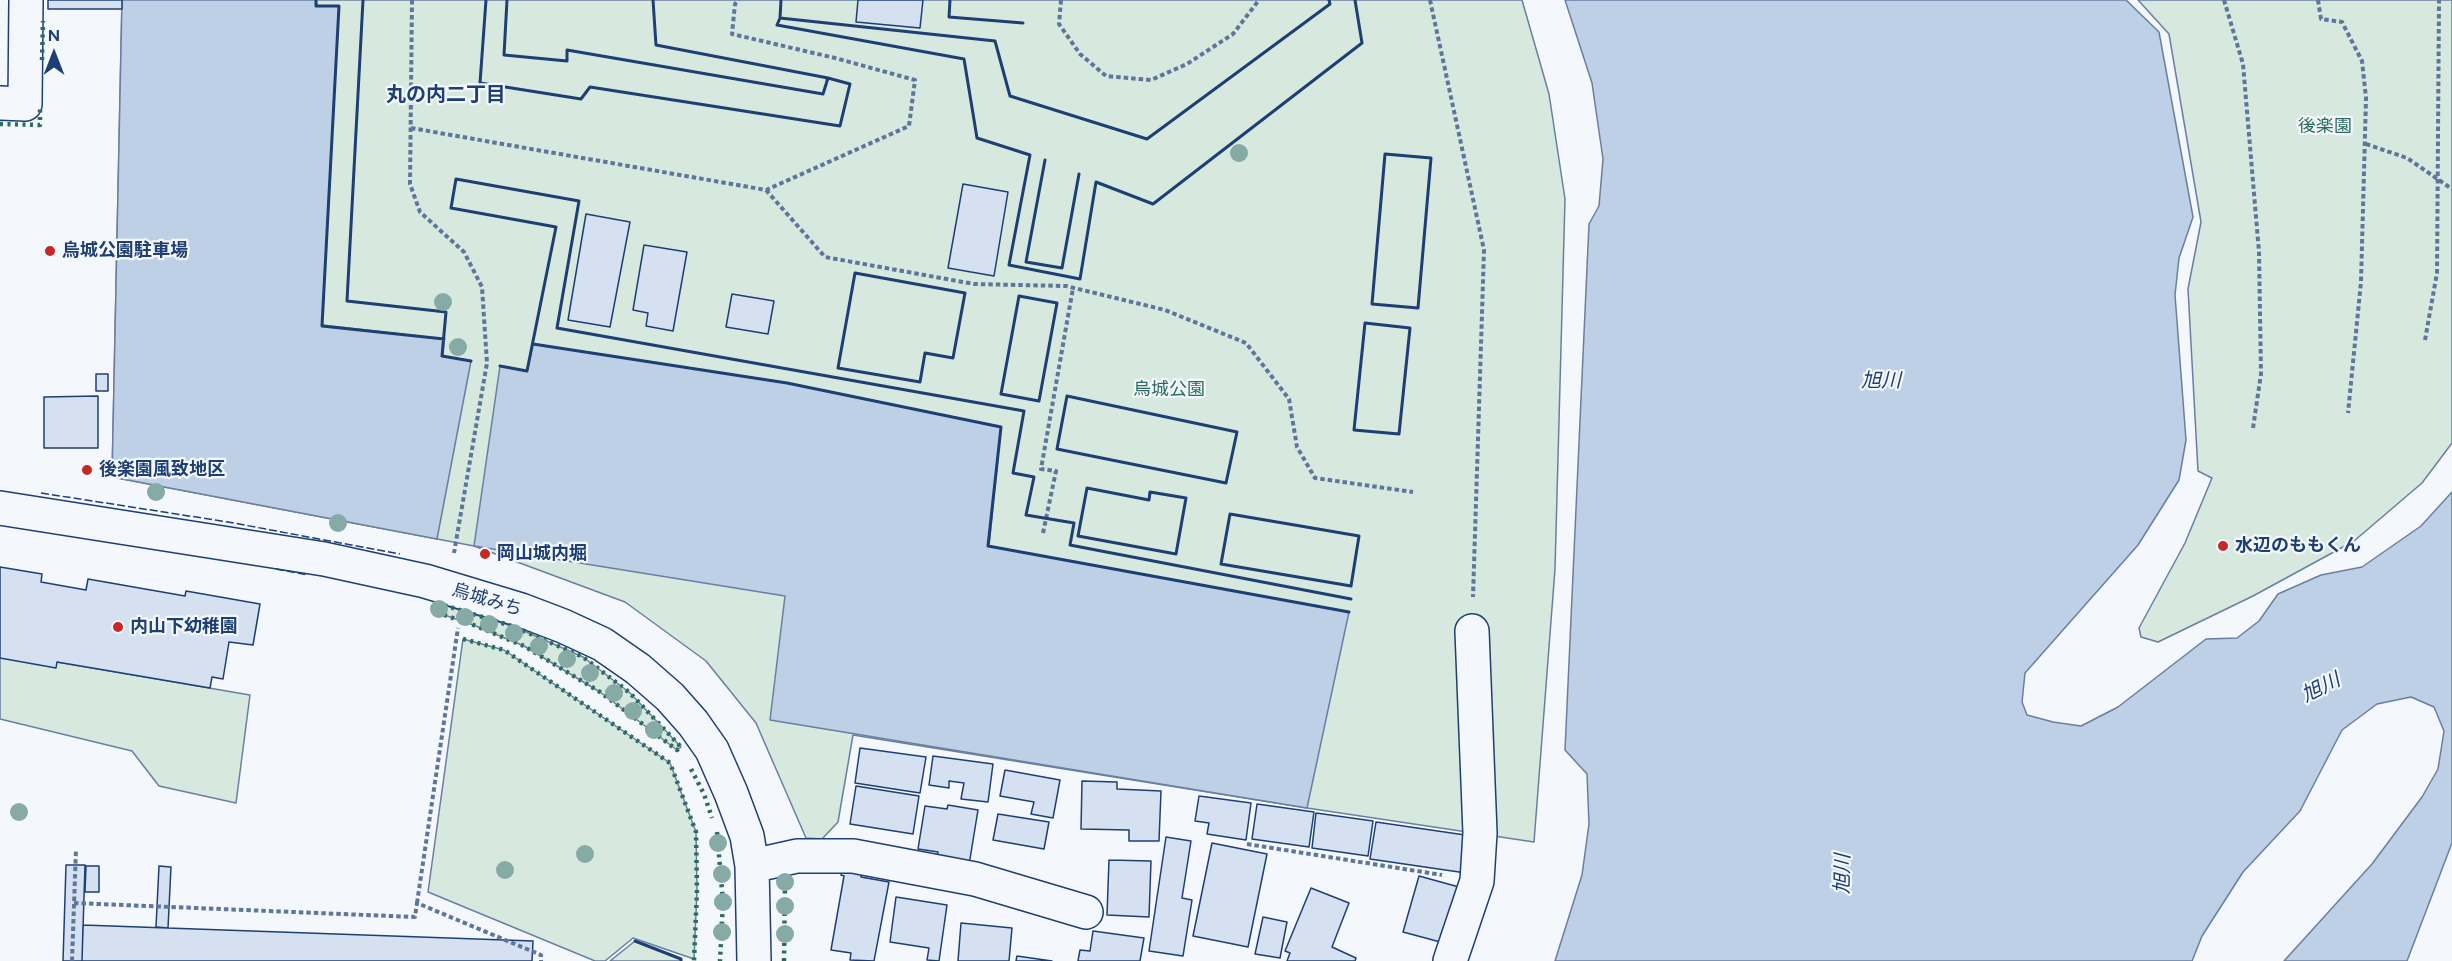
<!DOCTYPE html>
<meta charset="utf-8">
<style>
body{margin:0}
#map{position:relative;width:2452px;height:961px;overflow:hidden;background:#f4f7fb;font-family:Figtree,sans-serif}
canvas{display:block}
.north{position:absolute;left:24px;top:24px;width:60px;height:60px;-webkit-text-stroke:4px #f4f7fb;paint-order:stroke;rotate:0deg;font-size:16px;font-weight:700;line-height:24px;text-align:center;color:#1d3f73}
.north::after{content:'';display:block;margin:auto;width:21px;height:27px;background:#1d3f73;clip-path:polygon(50% 0,100% 100%,50% 72%,0 100%)}
</style>
<div id="map">
<canvas width="2452" height="961"></canvas>
<div class="north">N</div>
</div>
<script>
const g = document.querySelector('canvas').getContext('2d');
g.lineJoin = 'round';
function paint(path, color) { g.fillStyle = color; g.fill(path, 'evenodd'); }
const toPath = rows => new Path2D(rows.map(r => 'M' + r).join(''));
function stroke(path, color, width, dash) { g.strokeStyle = color; g.lineWidth = width; g.lineCap = dash ? 'butt' : 'round'; g.setLineDash(dash || []); g.stroke(path); }
function drawText(font, color, halo, rows, align = 'center') {
  g.font = font + ' Figtree,"Noto Sans JP",sans-serif'; g.lineWidth = 4.5; g.setLineDash([]); g.textBaseline = 'middle'; g.strokeStyle = halo; g.fillStyle = color; for (const [text, x, y, turn = 0] of rows) {
    g.save(); g.translate(x, y); g.rotate((+turn || 0) * Math.PI / 180); g.textAlign = isNaN(turn) ? turn : align; if (halo) g.strokeText(text, 0, 0); g.fillText(text, 0, 0); g.restore();
  }
}
const green = toPath([
 [122,0,1522,0,1549,94,1565,199,1555,569,1534,842,1307,808,853,735,838,822,822,839,806,838,756,723,706,661,625,602,474,546,112,477,122,0],
 [2138,0,2452,0,2452,443,2422,483,2354,541,2253,596,2158,642,2141,637,2139,628,2185,543,2212,478,2198,471,2188,289,2201,222,2169,34,2138,0],
 [437,603,515,627,583,657,630,693,681,747,677,750,600,692,524,646,476,626,433,611,437,603],
 [463,639,504,650,670,763,696,832,697,890,694,959,633,938,605,961,595,961,428,892,463,639],
 [0,658,57,662,250,695,236,803,159,786,132,751,0,719,0,658],
 [635,941,681,959,681,961,610,961,635,941]
]);
paint(green, '#d7e8df');
stroke(green, '#687fa3', 1.5);
const water = toPath([
 [122,0,316,0,317,6,339,6,322,325,444,339,443,356,471,361,437,539,112,477,122,0],
 [1565,0,2126,0,2159,32,2193,217,2179,258,2175,295,2186,440,2179,480,2138,545,2025,673,2022,702,2027,715,2053,722,2081,726,2118,707,2206,639,2237,638,2259,621,2278,594,2321,575,2362,567,2421,526,2452,492,2452,843,2407,961,2284,961,2372,864,2422,797,2438,769,2444,731,2434,707,2411,697,2377,704,2342,730,2300,811,2243,872,2202,936,2192,961,1555,961,1582,875,1589,824,1587,774,1565,750,1589,224,1599,206,1603,159,1592,83,1565,0],
 [533,344,787,383,1001,427,989,546,1349,612,1307,808,770,720,785,596,474,546,500,366,527,371,533,344]
]);
paint(water, '#bed0e5');
stroke(water, '#687fa3', 1.5);
const building = toPath([
 [48,0,122,0,122,9,48,9,48,0],
 [858,0,923,0,920,28,856,22,858,0],
 [963,184,1008,192,994,276,948,268,963,184],
 [586,214,630,222,610,327,568,320,586,214],
 [644,245,687,252,673,331,646,326,648,313,633,310,644,245],
 [732,294,774,301,768,334,726,327,732,294],
 [96,374,108,374,108,391,96,391,96,374],
 [98,396,98,448,44,448,44,397,98,396],
 [0,567,42,574,41,582,86,590,88,579,185,596,186,591,260,604,253,645,229,642,223,679,212,677,210,688,57,662,56,668,0,658,0,567],
 [860,748,926,757,920,793,855,783,860,748],
 [933,756,993,764,988,802,961,799,964,783,949,781,949,788,929,785,933,756],
 [1005,770,1060,780,1053,818,1031,814,1034,802,1000,796,1005,770],
 [1082,781,1117,782,1117,789,1161,791,1159,841,1129,841,1129,830,1081,829,1082,781],
 [856,786,919,796,913,834,850,824,856,786],
 [1199,796,1251,803,1246,840,1207,834,1209,823,1195,821,1199,796],
 [1257,804,1314,812,1309,847,1252,839,1257,804],
 [948,805,978,810,969,865,937,860,938,852,918,849,925,806,947,809,948,805],
 [1316,813,1373,821,1368,856,1312,848,1316,813],
 [998,814,1049,822,1044,849,993,840,998,814],
 [1376,822,1472,836,1466,873,1370,859,1376,822],
 [1166,837,1191,841,1182,898,1192,900,1183,956,1149,951,1166,837],
 [1212,843,1267,854,1248,947,1193,936,1212,843],
 [1109,860,1151,861,1149,917,1107,915,1109,860],
 [66,865,85,865,82,961,63,961,66,865],
 [86,866,99,866,99,892,85,892,86,866],
 [159,866,171,867,168,928,156,927,159,866],
 [842,869,862,872,861,877,889,882,874,961,850,960,851,953,831,950,844,876,841,875,842,869],
 [1419,876,1459,887,1444,943,1403,932,1419,876],
 [1311,888,1349,903,1332,947,1356,958,1355,961,1287,961,1290,953,1285,951,1311,888],
 [896,897,947,905,939,961,927,960,929,948,890,942,896,897],
 [1263,917,1287,922,1280,958,1255,954,1263,917],
 [961,923,1012,928,1009,961,958,961,961,923],
 [83,925,533,941,532,961,82,961,83,925],
 [1093,931,1144,938,1140,961,1078,961,1080,950,1090,951,1093,931],
 [1017,956,1052,961,1016,961,1017,956]
]);
paint(building, '#d5e0f0');
stroke(building, '#1d3f73', 1.5);
const minor = toPath([
 [0,103,25,104,26,0],
 [0,508,324,559,425,581,521,610,563,626,602,644,638,669,670,697,693,723,712,750,731,793,747,836,752,866,754,961],
 [752,866,797,856,853,856,975,879,1086,912],
 [1450,961,1477,881,1480,833,1472,631]
]);
stroke(minor, '#1d3f73', 36);
stroke(toPath([
 [412,0,410,184,420,212,464,252,482,287,487,363,454,553],
 [1061,0,1059,24,1080,54,1106,76,1151,80,1187,64,1233,34,1259,0],
 [1430,0,1484,250,1473,597],
 [2224,0,2243,64,2259,252,2261,374,2253,428],
 [2318,0,2321,19,2342,22,2362,61,2366,98,2361,282,2348,413],
 [411,128,766,190,909,126,915,80,835,58,732,34,735,4,739,0],
 [2366,144,2407,158,2452,189],
 [766,190,825,257,974,284,1066,286,1165,310,1246,343,1289,399,1297,447,1315,478,1413,492],
 [2425,340,2437,273,2439,0],
 [1043,533,1056,471,1041,469,1073,288],
 [1247,844,1442,875],
 [74,903,415,917,417,903,541,955,541,961],
 [417,903,458,628],
 [72,961,76,849]
]), '#5e769c', 4, [4.5, 3]);
stroke(minor, '#f4f7fb', 33);
stroke(toPath([
 [42,60,43,21],
 [0,124,40,125,40,108],
 [437,603,515,627,583,657,630,693,681,747,677,750,600,692,524,646,476,626,433,611,437,603],
 [463,639,504,650,670,763,696,832,697,890,694,961],
 [691,769,704,794,712,818],
 [717,832,723,902,720,961],
 [784,961,785,882]
]), '#2c6c60', 4.5, [3, 4.5]);
stroke(toPath([
 [41,493,228,522,400,554],
 [276,569,308,575]
]), '#1d3f73', 1.5, [8, 3]);
stroke(toPath([
 [316,0,316,6,339,6,322,326,444,339],
 [363,0,347,301,446,312,442,356,471,361],
 [486,0,480,83,581,99,590,87,840,126,850,84,828,78,823,94,567,50,567,61,504,55,507,0],
 [653,0,656,45,828,78,827,80],
 [950,0,949,17,1023,23],
 [1329,0,1330,4,1147,139,1010,96,995,41,780,18,777,25,964,59,977,138,1030,155,1009,265,1080,279,1096,182,1153,204,1362,43,1355,0],
 [780,18,781,0],
 [1385,154,1431,158,1418,308,1372,304,1385,154],
 [1045,160,1026,262,1062,268,1079,174],
 [855,273,965,293,953,358,925,353,920,382,838,368,855,273],
 [1019,296,1057,303,1039,401,1001,394,1019,296],
 [1365,323,1410,328,1399,434,1354,430,1365,323],
 [533,344,787,383,1001,427,988,546,1349,612],
 [500,366,527,371,556,227,451,208,456,179,579,201,557,328,1024,411,1013,473,1034,477,1026,515,1074,523,1070,545,1351,599],
 [1067,396,1237,432,1226,483,1057,449,1067,396],
 [1087,488,1149,500,1150,492,1186,498,1176,554,1078,536,1087,488],
 [1230,514,1359,536,1351,586,1221,564,1230,514],
 [635,941,681,959,681,961]
]), '#1d3f73', 3);
g.fillStyle = '#86aba6';
for (const [x, y] of [
 [1239,153],
 [443,302],
 [458,347],
 [156,492],
 [338,523],
 [439,609],
 [465,617],
 [489,624],
 [514,633],
 [539,646],
 [567,659],
 [590,673],
 [614,693],
 [633,711],
 [654,730],
 [19,812],
 [718,843],
 [585,854],
 [505,870],
 [722,874],
 [785,882],
 [723,902],
 [785,906],
 [722,932],
 [785,934]
]) { g.beginPath(); g.arc(x, y, 9, 0, 2 * Math.PI); g.fill(); }
for (const [x, y, r, color] of [
 [50,251,6,"#c62828"],
 [87,470,6,"#c62828"],
 [2223,546,6,"#c62828"],
 [485,554,6,"#c62828"],
 [118,627,6,"#c62828"]
]) { const dot = new Path2D(); dot.arc(x, y, r, 0, 2 * Math.PI); g.fillStyle = color; g.fill(dot); stroke(dot, '#f4f7fb', 2); }
drawText('18px', '#2c6c60', '#f4f7fb', [
 ["後楽園",2325,127],
 ["烏城公園",1169,390]
]);
drawText('bold 18px', '#1d3f73', '#f4f7fb', [
 ["烏城公園駐車場",62,251],
 ["後楽園風致地区",99,470],
 ["水辺のももくん",2235,546],
 ["岡山城内堀",497,554],
 ["内山下幼稚園",130,627]
], 'left');
drawText('18px', '#1d3f73', '#f4f7fb', [
 ["烏城みち",487,600,17]
]);
drawText('bold 20px', '#1d3f73', '#f4f7fb', [
 ["丸の内二丁目",446,95]
]);
drawText('italic 20px', '#1d3f73', '#f4f7fb', [
 ["旭川",1881,381],
 ["旭川",2321,688,-27],
 ["旭川",1843,874,-89]
]);
</script>
